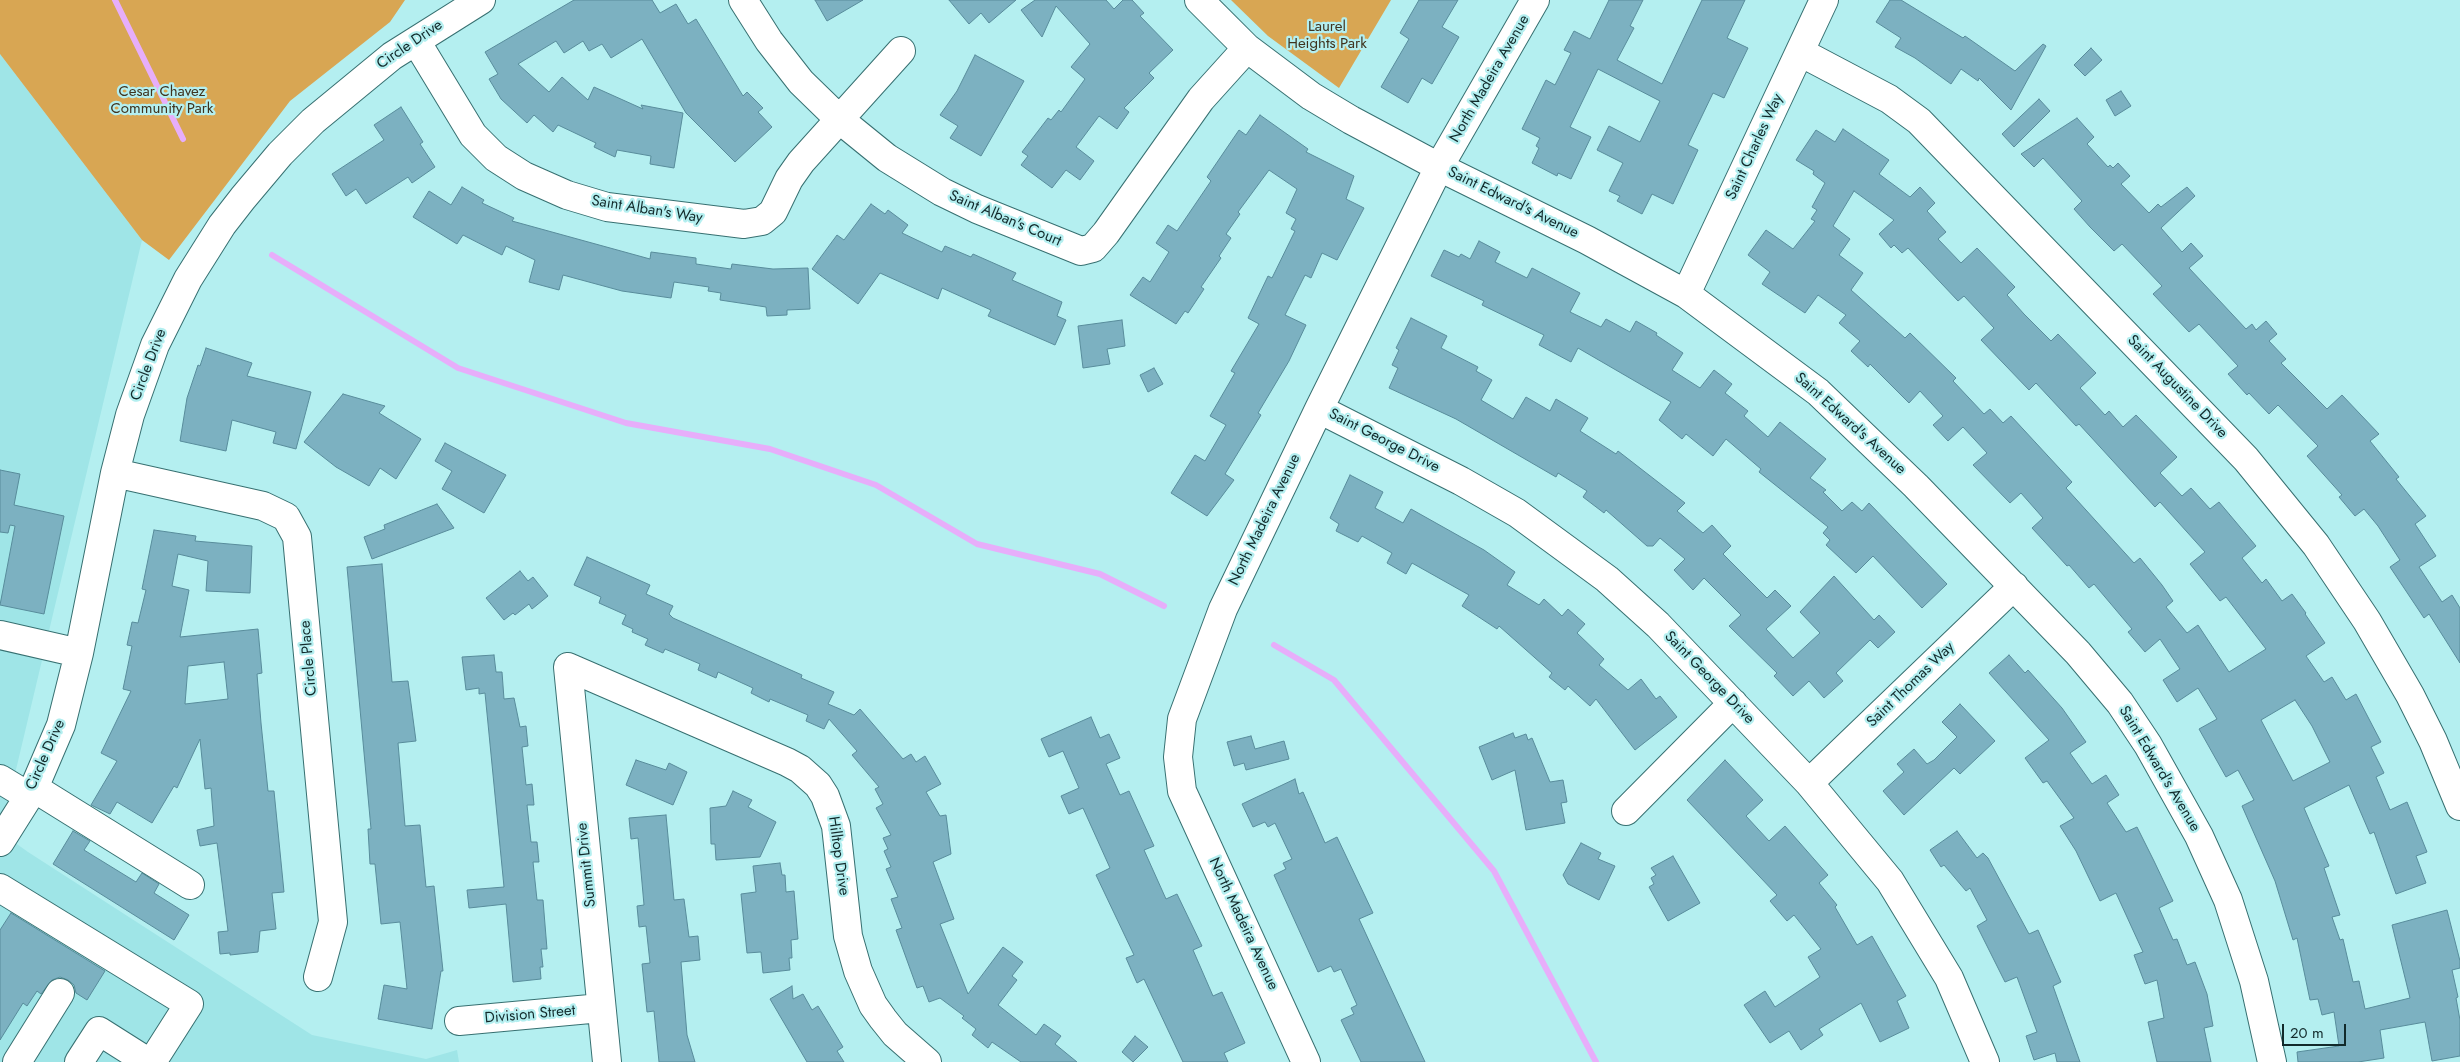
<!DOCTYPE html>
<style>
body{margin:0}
#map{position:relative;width:2460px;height:1062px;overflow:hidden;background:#b4eff0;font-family:Jost,sans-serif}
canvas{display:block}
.scale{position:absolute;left:2282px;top:1024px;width:64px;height:22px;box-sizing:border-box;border:2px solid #122a2b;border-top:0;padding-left:6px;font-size:15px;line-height:18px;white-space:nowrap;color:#122a2b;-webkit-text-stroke:4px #b4eff0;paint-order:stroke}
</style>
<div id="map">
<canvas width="2460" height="1062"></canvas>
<div class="scale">20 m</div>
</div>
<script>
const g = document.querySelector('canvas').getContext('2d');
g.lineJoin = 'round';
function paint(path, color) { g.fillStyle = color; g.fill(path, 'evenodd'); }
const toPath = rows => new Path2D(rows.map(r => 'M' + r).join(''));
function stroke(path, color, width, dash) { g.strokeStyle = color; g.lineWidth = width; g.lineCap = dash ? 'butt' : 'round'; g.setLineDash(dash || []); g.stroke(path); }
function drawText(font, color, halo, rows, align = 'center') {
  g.font = font + ' Jost,sans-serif'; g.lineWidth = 4.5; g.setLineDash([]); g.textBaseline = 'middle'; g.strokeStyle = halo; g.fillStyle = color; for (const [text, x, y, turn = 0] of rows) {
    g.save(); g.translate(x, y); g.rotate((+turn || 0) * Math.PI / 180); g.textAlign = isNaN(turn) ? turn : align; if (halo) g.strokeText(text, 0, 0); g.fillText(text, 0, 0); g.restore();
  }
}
paint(toPath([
 [0,54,142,240,4,820,0,818],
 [0,832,28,852,312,1035,426,1059,457,1050,459,1062,0,1062]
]), '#9fe5e7');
paint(toPath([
 [0,0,405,0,390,22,290,101,169,260,142,240,0,54],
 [1231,0,1391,0,1339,88,1268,36]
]), '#d8a653');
stroke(toPath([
 [115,0,183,139],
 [272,255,458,368,626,423,770,449,876,485,977,544,1100,574,1164,606],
 [1274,645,1334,680,1494,871,1596,1062]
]), '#e7aefa', 6);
const building = toPath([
 [574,0,652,0,660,13,676,4,688,24,696,19,743,96,747,92,763,108,758,112,772,127,735,162,686,113,642,39,611,58,602,44,589,51,583,41,564,53,556,41,518,64,549,92,562,77,588,100,594,87,643,109,641,105,683,113,674,168,650,164,651,156,617,150,615,157,594,147,596,143,558,125,553,132,534,115,527,123,501,99,489,79,498,74,485,52,574,0],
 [815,0,863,0,827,21,815,0],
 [949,0,1016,0,989,23,981,13,969,24,949,0],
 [1035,0,1106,0,1114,9,1123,0,1132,0,1144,13,1140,16,1173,50,1149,73,1154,78,1124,108,1129,112,1117,129,1099,116,1076,147,1094,161,1080,180,1066,170,1052,188,1021,165,1028,156,1022,152,1048,118,1051,120,1059,110,1061,112,1085,79,1071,67,1090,44,1056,6,1042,37,1021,10,1035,0],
 [1419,0,1458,0,1442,27,1459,37,1432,84,1422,78,1408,103,1381,87,1409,39,1400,33,1419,0],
 [1609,0,1643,0,1630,26,1634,28,1617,60,1662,84,1702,0,1745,0,1727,38,1748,48,1734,77,1724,98,1713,93,1688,145,1698,150,1673,204,1652,194,1642,214,1617,201,1620,196,1609,191,1623,163,1597,150,1609,126,1640,142,1660,101,1598,69,1570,127,1591,137,1571,179,1558,173,1557,176,1532,163,1539,148,1536,146,1540,138,1522,129,1546,80,1555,85,1571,53,1564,50,1574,31,1590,39,1609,0],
 [1890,0,1901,0,1963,38,1965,36,2015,71,2043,44,2046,46,2011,110,1979,78,1978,81,1961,69,1951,84,1915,58,1895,47,1901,38,1876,22,1890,0],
 [2091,48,2102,60,2085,76,2074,65,2091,48],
 [975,55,1024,81,981,156,950,138,958,126,940,115,957,91,975,55],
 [2121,91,2131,106,2115,116,2106,100,2121,91],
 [2039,99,2050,111,2014,147,2002,134,2039,99],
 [401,107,423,142,420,144,435,167,412,183,408,177,366,204,356,189,346,196,332,174,384,140,374,125,401,107],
 [1260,115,1308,149,1306,152,1354,176,1346,199,1364,208,1337,260,1322,253,1311,278,1305,275,1285,315,1306,325,1289,361,1258,413,1261,415,1225,474,1234,480,1207,516,1171,493,1195,455,1205,461,1226,425,1210,416,1235,373,1231,371,1259,324,1248,318,1268,276,1272,278,1295,231,1291,229,1296,219,1286,213,1297,189,1269,170,1238,212,1240,214,1226,234,1231,238,1219,256,1221,258,1201,287,1204,289,1188,313,1185,311,1176,324,1130,295,1143,277,1150,282,1169,252,1156,243,1168,225,1177,231,1211,181,1207,177,1239,130,1246,135,1260,115],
 [2077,118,2094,137,2087,144,2108,167,2110,165,2113,168,2118,163,2130,176,2121,184,2149,213,2158,204,2161,207,2187,187,2195,196,2161,228,2182,252,2191,243,2203,256,2189,268,2246,329,2252,324,2256,330,2266,321,2277,334,2269,341,2286,359,2281,363,2327,409,2342,395,2379,434,2370,441,2399,477,2396,479,2426,516,2415,524,2436,556,2419,567,2442,602,2452,595,2460,608,2460,663,2429,614,2424,618,2390,567,2400,560,2378,526,2364,509,2355,516,2339,497,2342,495,2307,456,2318,446,2278,405,2269,414,2249,393,2247,395,2228,374,2238,366,2199,324,2189,332,2153,294,2162,286,2122,244,2114,251,2090,227,2074,209,2082,201,2043,158,2034,167,2021,154,2077,118],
 [1843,129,1889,160,1879,174,1910,197,1920,187,1935,203,1927,211,1946,232,1938,239,1961,263,1977,248,2015,287,2007,295,2024,314,2051,341,2058,334,2096,373,2080,388,2105,415,2109,411,2123,427,2136,415,2177,457,2160,473,2182,496,2191,488,2210,509,2219,502,2256,546,2242,558,2262,583,2266,579,2282,601,2292,594,2306,613,2305,614,2325,643,2306,656,2324,682,2332,677,2346,700,2356,694,2381,742,2371,747,2384,773,2376,777,2390,810,2407,802,2427,852,2416,856,2426,883,2396,894,2374,832,2370,834,2349,785,2304,808,2329,866,2324,868,2340,915,2332,917,2340,940,2343,939,2353,982,2359,981,2365,1009,2410,998,2392,925,2447,910,2460,961,2460,968,2452,970,2458,997,2456,998,2460,1020,2460,1056,2432,1061,2425,1022,2380,1030,2384,1058,2358,1062,2298,1062,2297,1052,2339,1046,2334,1012,2322,1015,2318,999,2310,1000,2297,938,2293,940,2275,881,2242,806,2254,800,2238,770,2226,777,2199,729,2217,719,2198,688,2177,702,2163,680,2180,669,2160,639,2145,652,2128,632,2132,629,2094,584,2089,588,2069,565,2067,566,2032,528,2043,518,2021,493,2010,503,1973,465,1987,453,1963,427,1948,441,1933,425,1943,416,1920,391,1909,403,1870,364,1868,367,1851,351,1860,341,1839,323,1846,315,1818,295,1805,313,1762,284,1770,272,1748,255,1766,230,1793,249,1815,221,1811,219,1817,210,1812,207,1825,183,1813,174,1814,171,1796,160,1816,130,1835,142,1843,129],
 [1854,191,1894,220,1879,234,1891,248,1894,245,1902,253,1908,248,1958,301,1964,296,1994,328,1981,340,2029,390,2036,383,2076,426,2079,424,2155,507,2160,502,2205,552,2190,564,2220,601,2226,597,2266,649,2229,672,2198,625,2187,633,2166,607,2173,601,2162,585,2140,558,2134,563,2066,488,2072,482,2011,416,2003,423,1990,409,1984,414,1953,381,1956,378,1910,333,1905,338,1851,290,1863,273,1839,255,1850,239,1833,226,1854,191],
 [2295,700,2312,726,2330,762,2293,781,2261,720,2295,700],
 [462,187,484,200,482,203,514,218,512,221,650,259,651,252,696,258,696,264,731,269,732,264,773,269,808,268,810,309,787,310,787,315,767,316,766,307,720,300,721,293,708,291,709,287,674,282,671,298,622,291,563,275,559,290,529,282,535,260,506,246,502,255,463,235,457,244,413,217,429,191,451,205,462,187],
 [871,204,885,214,888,210,908,225,902,233,942,252,945,246,971,257,973,254,1016,273,1012,280,1062,302,1057,316,1066,320,1055,345,988,316,991,310,942,288,938,299,880,273,858,304,812,269,837,235,844,240,871,204],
 [1479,241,1500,252,1495,262,1527,278,1532,268,1580,293,1570,312,1601,327,1606,319,1630,332,1636,321,1657,333,1656,335,1683,353,1672,370,1700,388,1714,370,1732,384,1725,393,1748,411,1744,416,1768,437,1780,422,1826,459,1810,478,1826,490,1823,492,1842,511,1852,502,1862,511,1869,503,1947,584,1922,608,1873,556,1856,573,1826,545,1830,540,1823,533,1828,527,1759,472,1761,469,1726,439,1713,456,1686,434,1682,439,1659,420,1671,402,1578,348,1571,362,1539,345,1544,335,1482,305,1484,301,1431,276,1444,250,1459,257,1461,254,1470,259,1479,241],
 [1411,318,1447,336,1441,348,1478,367,1476,371,1492,380,1481,400,1513,419,1526,397,1550,411,1556,399,1588,418,1580,431,1616,454,1618,451,1685,503,1677,511,1703,533,1712,525,1731,546,1723,554,1767,598,1775,590,1791,606,1766,629,1793,658,1820,633,1800,612,1834,576,1874,620,1879,615,1895,632,1878,648,1870,640,1836,673,1843,681,1824,698,1809,681,1793,696,1774,676,1777,673,1729,626,1741,615,1704,578,1693,590,1674,570,1685,559,1660,538,1653,546,1647,546,1606,510,1604,513,1583,497,1587,491,1558,473,1556,477,1456,419,1389,388,1398,368,1392,365,1399,350,1396,348,1411,318],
 [1122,320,1125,346,1107,349,1110,364,1083,368,1078,326,1122,320],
 [206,348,252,363,247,376,311,392,296,449,273,443,276,432,232,420,226,451,180,441,187,398,198,365,200,366,206,348],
 [1154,368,1163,384,1148,392,1140,375,1154,368],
 [343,394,385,406,379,413,421,439,396,479,380,468,369,486,336,467,304,442,343,394],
 [445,443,506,475,484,513,442,489,452,471,435,461,445,443],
 [0,470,20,474,14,505,64,516,44,614,0,605,15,526,10,525,8,533,0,532,0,470],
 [1350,475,1383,492,1375,508,1403,523,1411,509,1484,550,1515,572,1507,585,1539,605,1544,599,1562,616,1568,609,1585,624,1577,633,1604,659,1599,665,1628,690,1641,679,1656,699,1660,696,1677,717,1635,750,1596,699,1590,706,1568,686,1565,690,1549,677,1552,673,1499,626,1497,629,1462,606,1469,595,1412,563,1406,574,1387,563,1392,553,1362,536,1358,542,1336,531,1339,524,1330,518,1350,475],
 [437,504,454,528,372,559,364,537,385,529,384,525,437,504],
 [154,530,196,536,195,541,252,546,250,593,206,591,208,561,178,554,172,586,189,590,180,637,258,629,262,673,257,674,261,723,268,791,274,791,284,892,272,893,276,929,260,931,258,952,230,955,230,953,220,954,218,932,228,931,217,843,200,846,197,830,214,826,211,788,205,789,200,739,177,788,174,786,152,823,117,802,110,814,91,805,117,761,101,753,131,691,123,689,132,646,127,645,132,622,138,623,146,590,142,589,154,530],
 [224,662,228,699,185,704,188,666,224,662],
 [587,557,650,585,646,594,673,606,669,614,673,618,802,675,801,678,834,692,828,704,854,715,860,709,903,759,911,754,916,762,925,756,941,784,926,792,940,816,946,815,951,854,933,862,954,919,940,924,968,994,1003,947,1023,962,1012,976,1017,980,998,1005,1036,1035,1044,1024,1061,1036,1055,1044,1077,1062,1021,1062,992,1042,988,1048,972,1035,976,1029,962,1018,964,1016,940,998,929,1002,923,986,917,988,896,930,902,928,891,899,898,897,886,869,891,867,884,851,888,849,883,838,891,835,876,808,883,804,875,789,879,787,852,755,857,751,829,719,824,729,806,721,808,715,770,699,769,702,751,693,753,688,718,672,716,678,698,670,700,664,665,649,663,653,645,645,648,639,632,632,633,629,622,624,626,615,599,603,601,597,574,585,587,557],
 [382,564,392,682,408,681,416,741,398,743,405,826,420,825,426,887,434,886,443,971,441,971,432,1029,378,1019,384,985,407,989,400,922,381,924,375,864,370,864,368,829,371,829,347,567,382,564],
 [520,571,528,581,533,577,548,596,532,609,529,604,515,615,513,613,504,620,486,598,520,571],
 [494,655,496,672,502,672,504,699,514,698,520,727,526,726,528,746,522,747,526,785,532,784,534,805,527,805,531,842,537,842,539,862,533,862,537,900,543,900,547,949,541,949,543,967,540,967,541,979,513,982,506,904,469,908,467,890,504,887,485,693,479,694,479,688,466,690,462,657,494,655],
 [2009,655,2025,673,2028,670,2062,708,2086,742,2070,753,2092,784,2106,775,2119,795,2107,803,2126,832,2137,827,2154,861,2173,901,2159,908,2173,940,2177,939,2187,965,2195,962,2207,994,2213,1026,2204,1028,2211,1062,2157,1062,2148,1022,2164,1018,2157,980,2145,984,2134,955,2143,952,2116,893,2100,901,2076,851,2060,826,2074,818,2047,781,2043,783,2025,758,2049,740,1989,673,2009,655],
 [1960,704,1995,741,1960,774,1954,768,1904,815,1883,791,1904,772,1897,764,1914,749,1927,764,1934,760,1957,737,1942,722,1960,704],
 [1091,717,1100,738,1109,734,1120,758,1106,764,1120,795,1129,791,1143,822,1154,846,1144,850,1166,899,1177,894,1202,946,1193,950,1213,996,1222,992,1245,1043,1224,1053,1228,1062,1183,1062,1144,979,1137,983,1126,958,1134,955,1096,875,1110,868,1083,808,1069,814,1061,796,1079,788,1063,751,1049,757,1041,739,1091,717],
 [1513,733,1515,738,1526,734,1528,740,1532,738,1550,782,1563,780,1567,802,1561,803,1565,823,1526,830,1515,770,1492,780,1479,747,1513,733],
 [1251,736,1255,749,1284,741,1289,759,1246,770,1244,763,1234,766,1227,742,1251,736],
 [636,760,666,770,669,763,687,772,673,805,626,785,636,760],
 [1725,760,1763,800,1746,816,1769,841,1785,826,1828,875,1819,883,1837,905,1835,907,1857,945,1872,936,1906,996,1897,1001,1909,1028,1880,1042,1861,1003,1819,1029,1823,1035,1801,1050,1789,1031,1770,1043,1744,1005,1765,991,1775,1007,1820,977,1808,957,1821,949,1794,915,1787,921,1770,901,1777,895,1687,800,1725,760],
 [1295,779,1299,794,1303,792,1325,843,1337,837,1373,913,1359,919,1425,1062,1361,1062,1341,1020,1354,1014,1351,1008,1357,1005,1341,969,1334,972,1331,966,1318,972,1274,875,1286,869,1283,863,1292,859,1275,823,1268,827,1265,822,1253,827,1242,804,1295,779],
 [733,791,752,800,748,807,776,822,760,857,716,860,715,844,711,844,710,808,726,806,733,791],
 [666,815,674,900,684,899,689,937,698,936,700,960,681,962,687,1035,695,1062,659,1062,654,1011,647,1012,642,964,650,963,646,926,639,927,637,906,644,905,638,838,631,839,629,818,666,815],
 [73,831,90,841,84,850,136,882,142,873,159,884,154,893,189,915,174,940,53,864,73,831],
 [1957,831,1977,858,1983,853,1988,858,2029,934,2038,930,2061,982,2053,986,2080,1062,2057,1062,2055,1053,2034,1060,2026,1036,2037,1032,2017,977,2005,982,1977,926,1987,920,1970,888,1966,891,1944,865,1941,867,1930,850,1957,831],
 [1581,843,1601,853,1598,859,1615,866,1599,900,1568,884,1563,875,1581,843],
 [1673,856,1700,903,1668,921,1649,887,1654,884,1651,878,1656,875,1651,868,1673,856],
 [780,863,782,875,785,875,786,892,794,891,798,939,791,940,792,958,789,958,790,970,763,973,761,952,747,953,741,894,756,892,753,866,780,863],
 [11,913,105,971,87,1000,76,993,74,985,68,980,60,977,52,980,41,994,37,991,27,1006,23,1003,0,1040,0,930,11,913],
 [792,986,793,999,803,994,812,1010,818,1006,843,1047,837,1051,844,1062,807,1062,770,999,792,986],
 [1135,1036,1148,1047,1133,1062,1122,1052,1135,1036]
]);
paint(building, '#7cb1c1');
stroke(building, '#588c9b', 1);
const minor = toPath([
 [743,0,769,41,801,82,839,119,887,158,942,192,977,209,1081,251,1093,248,1106,233,1201,99,1247,48],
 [1199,0,1247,48,1311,96,1351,120,1439,167,1587,240,1686,294,1818,392,1916,486,2078,653,2120,703,2148,745,2199,836,2228,900,2254,981,2272,1062],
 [416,41,473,135,496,158,524,176,567,195,607,207,744,224,762,221,773,212,789,179,801,162,901,51],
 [1800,52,1889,99,1919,121,2246,459,2316,545,2367,621,2410,695,2433,741,2460,806],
 [1686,294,1824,0],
 [1319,409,1461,481,1517,513,1607,579,1658,625,1809,783,1890,881,1949,978,1985,1062],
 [115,473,263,506,286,517,297,537,333,922,318,977],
 [0,635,79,653],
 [0,779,28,796],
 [1809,783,2014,586],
 [34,788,190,885],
 [1626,811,1733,703],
 [0,842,34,788,61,725,79,653,115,473,130,415,155,345,188,279,222,225,243,198,280,154,313,121,392,56,481,0],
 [0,888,189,1004,152,1062],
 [459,1021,601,1008],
 [17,1062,60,993],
 [79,1062,99,1031,148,1062],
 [607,1062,568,667,787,762,800,769,818,785,825,796,836,826,848,936,858,971,873,1005,883,1019,895,1034,927,1062],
 [1306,1062,1182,791,1178,757,1182,719,1223,609,1319,409,1439,167,1535,0]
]);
stroke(minor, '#377071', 30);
stroke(minor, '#fff', 28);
drawText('15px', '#3f331f', '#b4eff0', [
 ["Laurel",1327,27],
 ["Heights Park",1327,44],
 ["Cesar Chavez",162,92],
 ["Community Park",162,109]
]);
drawText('15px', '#122a2b', '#b4eff0', [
 ["Circle Drive",410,45,-34],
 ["North Madeira Avenue",1490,79,-60],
 ["Saint Charles Way",1755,147,-65],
 ["Saint Edward's Avenue",1513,203,26],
 ["Saint Alban's Way",647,210,9],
 ["Saint Alban's Court",1005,219,23],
 ["Circle Drive",149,365,-69],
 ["Saint Augustine Drive",2177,387,46],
 ["Saint Edward's Avenue",1850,424,42],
 ["Saint George Drive",1384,441,27],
 ["North Madeira Avenue",1265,520,-64],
 ["Circle Place",309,658,-95],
 ["Saint George Drive",1709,678,46],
 ["Saint Thomas Way",1911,685,-44],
 ["Circle Drive",46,755,-66],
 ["Saint Edward's Avenue",2159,769,59],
 ["Hilltop Drive",838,856,82],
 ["Summit Drive",587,865,-96],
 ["North Madeira Avenue",1243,924,65],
 ["Division Street",530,1015,-5]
]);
</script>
